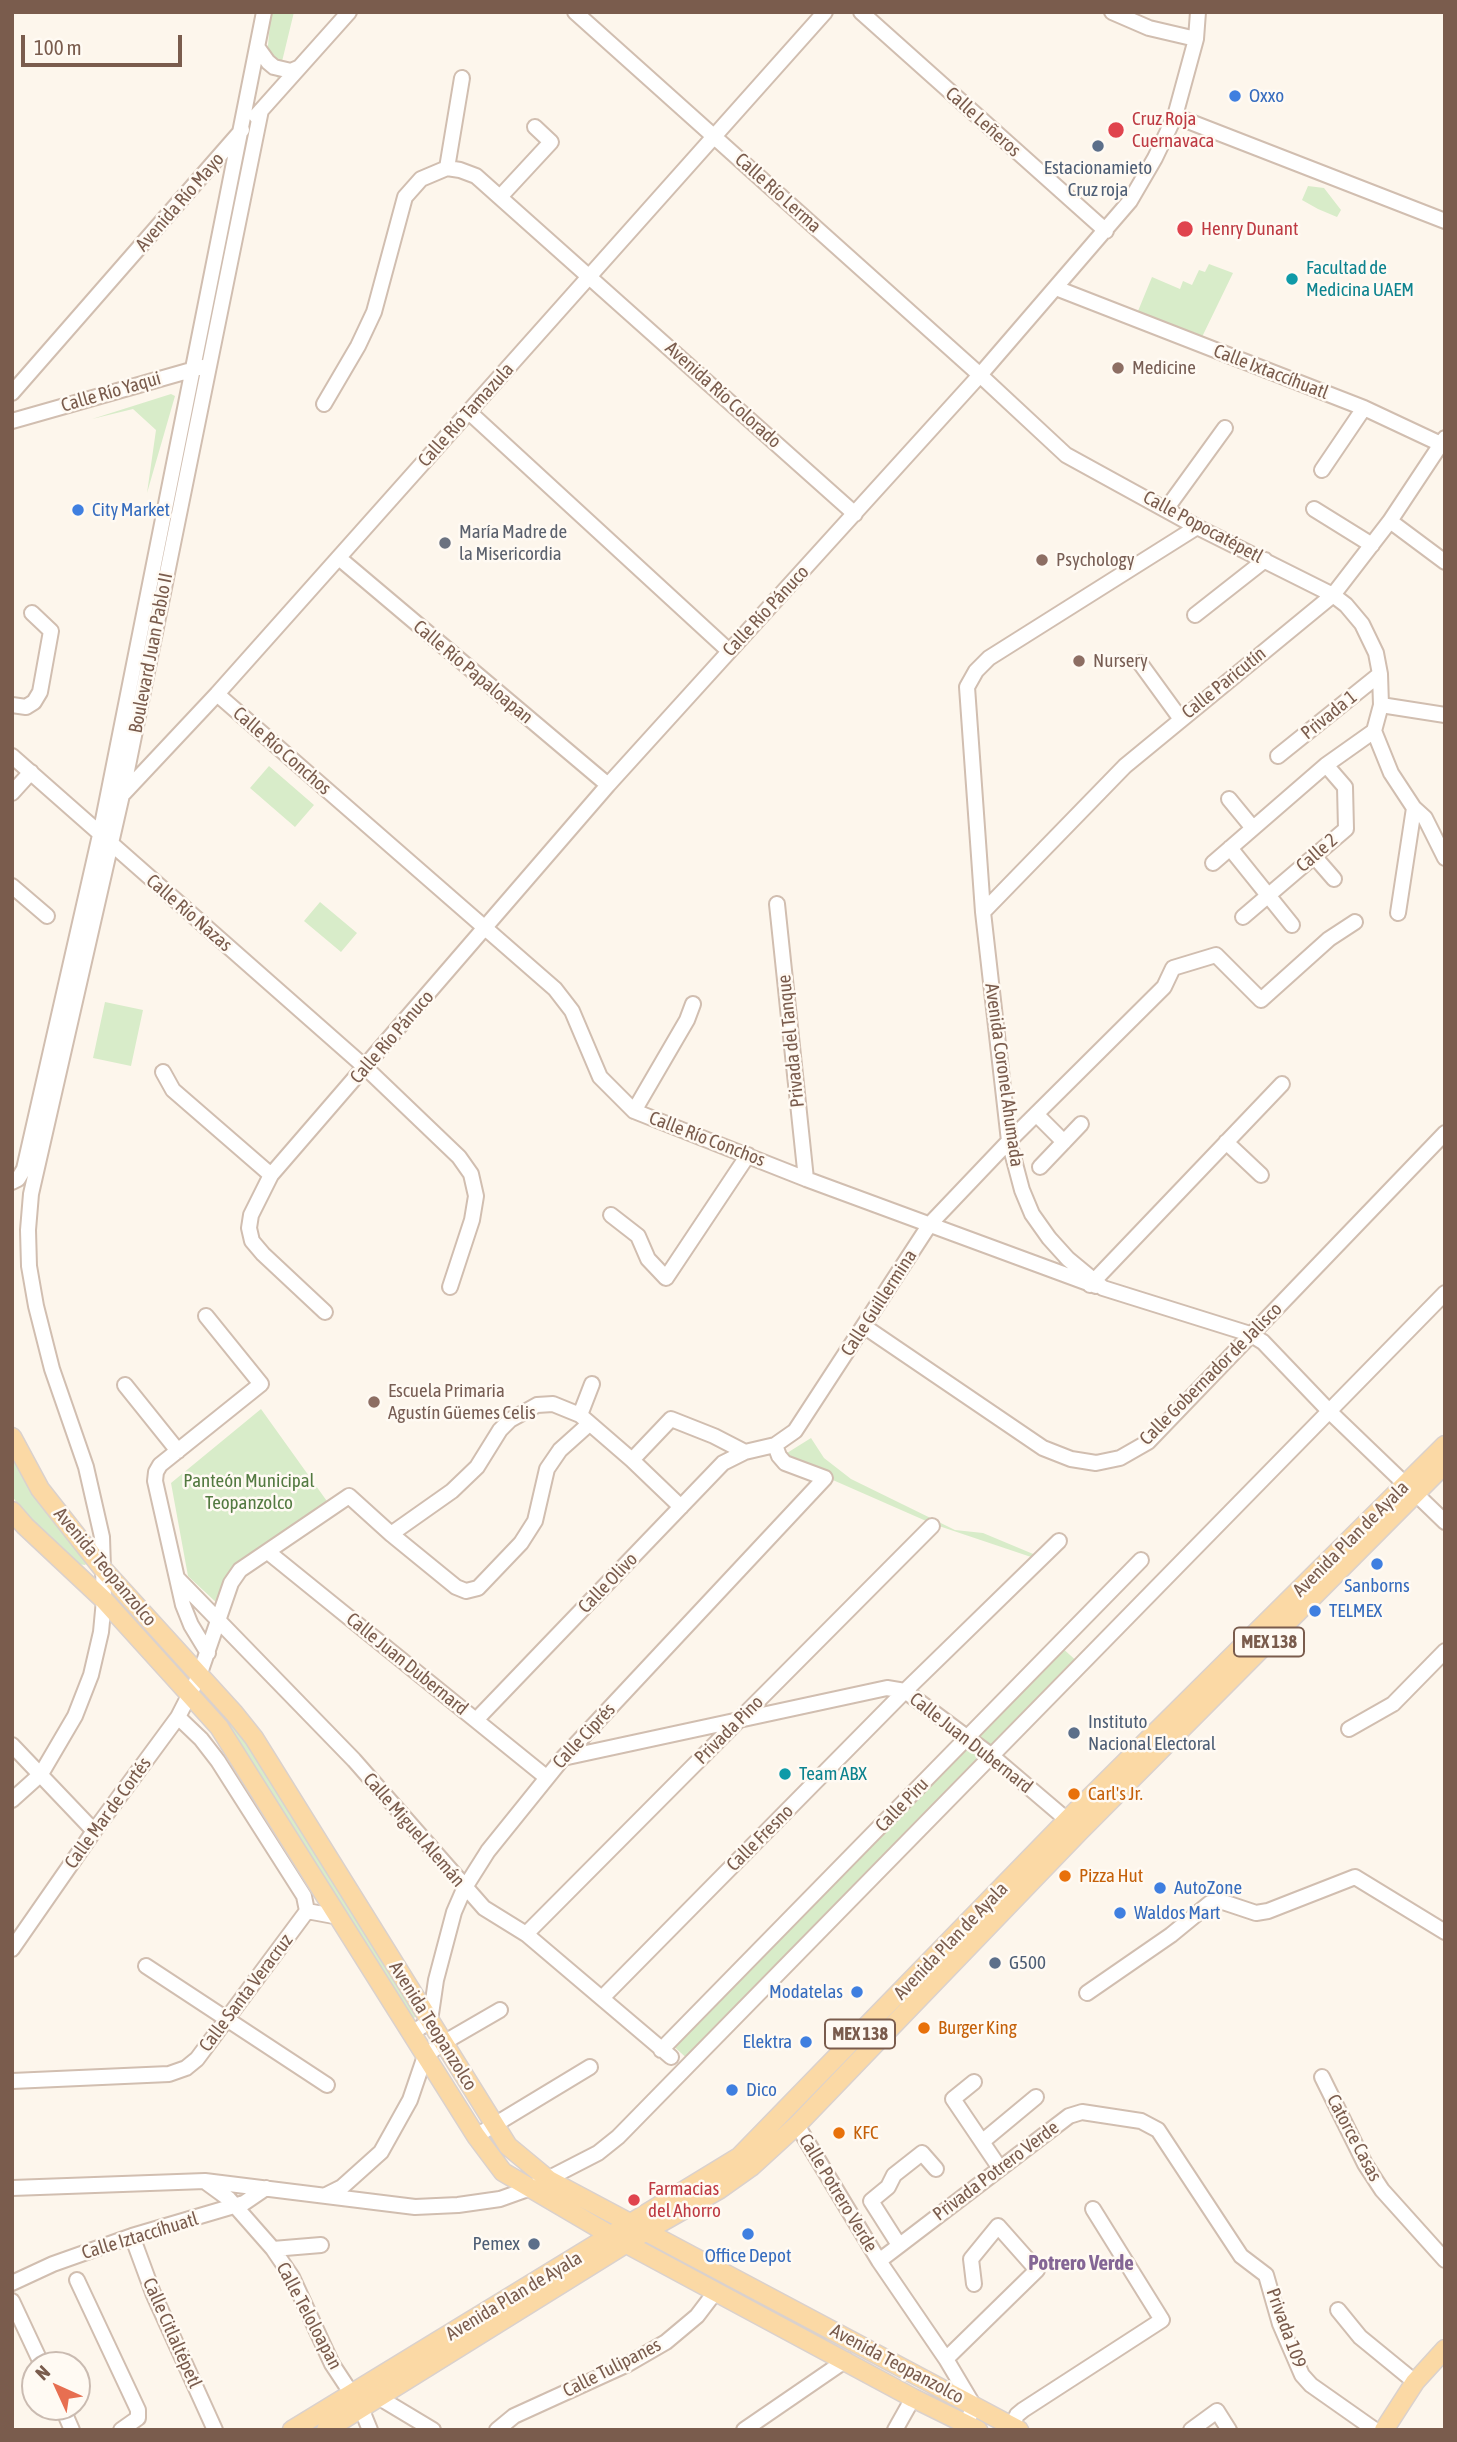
<!DOCTYPE html>
<meta charset="utf-8">
<style>
body{margin:0}
#map{position:relative;width:1457px;height:2442px;overflow:hidden;background:#fdf6ec;font-family:"Asap Condensed",sans-serif}
canvas{display:block}
.frame{position:absolute;inset:0;border:14px solid #7a5c4d;pointer-events:none}
.north{position:absolute;left:21px;top:2351px;width:70px;height:70px;box-sizing:border-box;background:#fffaf3;border:2px solid #cabbb1;border-radius:50%;rotate:315deg;font-size:19px;font-weight:700;line-height:28px;text-align:center;color:#7a5c4d}
.north::after{content:'';display:block;margin:auto;width:24px;height:32px;background:#e76f51;clip-path:polygon(50% 0,100% 100%,50% 72%,0 100%)}
.scale{position:absolute;left:21px;top:35px;width:161px;height:32px;box-sizing:border-box;border:4px solid #7a5c4d;border-top:0;padding-left:9px;font-size:21px;line-height:24px;white-space:nowrap;color:#7a5c4d;-webkit-text-stroke:5px #fffaf3;paint-order:stroke}
</style>
<div id="map">
<canvas width="1457" height="2442"></canvas>
<div class="frame"></div>
<div class="north">N</div>
<div class="scale">100 m</div>
</div>
<script>
const g = document.querySelector('canvas').getContext('2d');
g.lineJoin = 'round';
function paint(path, color) { g.fillStyle = color; g.fill(path, 'evenodd'); }
const toPath = rows => new Path2D(rows.map(r => 'M' + r).join(''));
function stroke(path, color, width, dash) { g.strokeStyle = color; g.lineWidth = width; g.lineCap = dash ? 'butt' : 'round'; g.setLineDash(dash || []); g.stroke(path); }
function drawText(font, color, halo, rows, align = 'center') {
  g.font = font + ' "Asap Condensed",sans-serif'; g.lineWidth = 5; g.setLineDash([]); g.textBaseline = 'middle'; g.strokeStyle = halo; g.fillStyle = color; for (const [text, x, y, turn = 0] of rows) {
    g.save(); g.translate(x, y); g.rotate((+turn || 0) * Math.PI / 180); g.textAlign = isNaN(turn) ? turn : align; if (halo) g.strokeText(text, 0, 0); g.fillText(text, 0, 0); g.restore();
  }
}
paint(toPath([
 [271,12,294,12,278,78,266,68],
 [1308,186,1324,188,1341,210,1337,217,1318,209,1302,200],
 [1209,264,1233,273,1202,337,1138,311,1152,277,1180,289,1183,281,1192,285,1199,270,1205,272],
 [171,394,175,396,147,493,156,430,133,409,92,419],
 [269,766,314,805,295,827,250,788],
 [320,902,357,933,341,952,304,921],
 [105,1002,143,1010,131,1066,93,1058],
 [261,1409,329,1504,241,1568,219,1605,188,1576,171,1483],
 [811,1438,824,1458,851,1479,955,1530,983,1533,1038,1556,1037,1559,933,1524,826,1477,785,1461,787,1453],
 [12,1449,88,1562,85,1565,78,1564,25,1514,12,1496],
 [1059,1645,1081,1665,692,2063,669,2042],
 [199,1676,234,1713,424,2012,405,2023,190,1694]
]), '#d8ecc9');
const minor = toPath([
 [575,12,980,375,1066,455,1197,527,1333,595,1346,605,1362,624,1376,653,1380,674,1381,705,1374,731,1326,765,1213,863],
 [861,12,1106,231],
 [1112,12,1149,28,1196,39],
 [258,48,268,62,274,67,291,71,298,68],
 [256,116,349,12],
 [1175,116,1445,221],
 [447,168,462,78],
 [500,197,551,142,535,127],
 [1056,288,1364,408,1445,446],
 [12,393,242,130],
 [324,404,358,346,374,312,405,197,421,179,447,168,460,170,476,176,855,514],
 [469,412,729,651],
 [12,421,202,367],
 [1322,470,1364,408],
 [1167,508,1225,428],
 [1314,509,1372,545],
 [1390,521,1445,562],
 [1197,527,989,658,976,671,967,687,983,912,1009,1141,1022,1190,1032,1214,1049,1238,1068,1259,1103,1288,1250,1334,1263,1342,1330,1412,1406,1485],
 [339,558,608,785],
 [1195,615,1265,560],
 [1140,663,1180,718],
 [217,694,555,989,572,1011,600,1077,634,1111,806,1179,1096,1286],
 [12,705,26,707,34,702,40,692,51,631,32,613],
 [1381,705,1445,715],
 [1374,731,1391,773,1414,808,1425,818,1445,858],
 [12,756,366,1068,459,1157,471,1174,476,1196,472,1220,450,1287],
 [1278,756,1380,674],
 [12,793,31,772],
 [124,793,217,694,825,12],
 [1229,799,1252,827],
 [1230,848,1292,925],
 [1314,856,1334,879],
 [12,886,47,916],
 [777,904,806,1179],
 [983,912,1125,766,1333,595,1390,521,1445,438],
 [1398,913,1414,808],
 [1243,917,1346,829,1345,787,1326,765],
 [163,1072,173,1090,271,1175],
 [634,1111,687,1020,693,1004],
 [1036,1114,1064,1142],
 [1226,1142,1261,1175],
 [1040,1167,1081,1124],
 [12,1182,18,1179,24,1169,100,835,264,12],
 [611,1215,638,1236,648,1259,666,1278,748,1155],
 [1090,1285,1282,1084],
 [325,1312,263,1254,252,1241,249,1228,251,1215,271,1175,608,785,980,375,1130,201,1155,158,1175,116,1196,39,1198,12],
 [206,1316,261,1384,160,1465,156,1472,155,1481,183,1605,191,1625,208,1653],
 [865,1327,1043,1448,1071,1459,1096,1463,1120,1458,1148,1442,1445,1133],
 [125,1385,178,1451],
 [580,1415,592,1384],
 [632,1460,671,1419,714,1436,745,1452],
 [1416,1494,1445,1522],
 [391,1534,452,1491,477,1467,500,1430,510,1420,537,1405,553,1404,580,1415,632,1460,681,1507],
 [268,1552,546,1777],
 [178,1579,354,1760,484,1908,526,1934,671,2057],
 [178,1717,201,1739,218,1761,304,1896,307,1911,339,1917],
 [476,1720,723,1463,745,1452,775,1445,795,1431,930,1224,1009,1141,1164,987,1173,968,1216,955,1261,1000,1329,939,1355,922],
 [1349,1729,1393,1704,1445,1651],
 [12,1745,94,1831],
 [563,1758,887,1688,905,1691,992,1756,1073,1825],
 [12,1800,41,1774,75,1716,91,1675,101,1632,104,1600,102,1537,86,1467,52,1369,36,1306,29,1266,28,1230,31,1194,122,795,261,110],
 [526,1934,932,1526],
 [12,1949,94,1831,178,1717,199,1676,231,1583,240,1570,349,1496,391,1534,456,1587,466,1591,478,1588,521,1543,535,1521,547,1469,560,1450,589,1424],
 [146,1966,327,2085],
 [1087,1993,1171,1935,1210,1903,1220,1901,1256,1913,1268,1911,1355,1877,1445,1932],
 [602,1998,905,1691,1059,1541],
 [412,2033,430,2021,436,1980,454,1912,464,1889,488,1851,563,1758,825,1478,785,1463,779,1456,775,1445],
 [661,2050,1141,1560],
 [1322,2077,1365,2164,1382,2190,1445,2260],
 [12,2081,169,2074,186,2068,197,2059,307,1911],
 [974,2082,953,2099,999,2167],
 [797,2125,879,2261,946,2359,974,2406,966,2424],
 [476,2136,590,2067],
 [983,2141,1036,2097],
 [207,2183,229,2199,273,2249,292,2277,332,2364,361,2408,370,2430],
 [12,2188,205,2181,415,2207,458,2205,500,2199,528,2189,598,2153,618,2137,1445,1293],
 [326,2195,342,2187,381,2152,410,2100,425,2056,443,2043,500,2010],
 [132,2236,153,2293,215,2430],
 [899,2245,871,2201,888,2187,894,2175,922,2153,936,2169],
 [273,2249,321,2245],
 [879,2261,1069,2116,1082,2112,1141,2121,1158,2130,1241,2256,1266,2275,1280,2324,1302,2375,1311,2385,1375,2430],
 [77,2280,138,2410,138,2418,121,2430],
 [12,2283,53,2264,132,2236,244,2203,266,2188],
 [12,2301,42,2365],
 [1338,2310,1360,2337,1415,2382],
 [946,2359,1037,2270,998,2226,971,2259,974,2284],
 [374,2390,378,2397,433,2430],
 [62,2407,72,2430],
 [497,2430,514,2416,628,2364,666,2342,697,2316,716,2291],
 [744,2430,846,2360],
 [895,2430,913,2398],
 [1010,2430,1017,2415,1023,2410,1162,2320,1093,2209],
 [1191,2430,1217,2411,1229,2430]
]);
const major = toPath([
 [12,1437,40,1489,103,1569,234,1713,254,1738,508,2146,549,2180,1019,2430],
 [12,1511,25,1526,104,1600,219,1727,476,2136,503,2172,612,2236,913,2398,978,2430],
 [292,2430,739,2157,1068,1819,1445,1445],
 [326,2430,646,2231,720,2189,751,2167,797,2125,1079,1832,1445,1464],
 [1384,2430,1415,2382,1445,2349]
]);
stroke(minor, '#d1beb0', 18);
stroke(major, '#dad1cd', 21);
stroke(minor, '#fff', 14);
stroke(major, '#fbd9a5', 18);
for (const [x, y, r, color] of [
 [1235,96,7,"#3f7fe0"],
 [1116,130,9,"#e0444e"],
 [1098,146,7,"#5c6f8a"],
 [1185,229,9,"#e0444e"],
 [1292,279,7,"#0f9aa8"],
 [1118,368,7,"#8d6e63"],
 [78,510,7,"#3f7fe0"],
 [445,543,7,"#6b7280"],
 [1042,560,7,"#8d6e63"],
 [1079,661,7,"#8d6e63"],
 [374,1402,7,"#8d6e63"],
 [1377,1564,7,"#3f7fe0"],
 [1315,1611,7,"#3f7fe0"],
 [1074,1733,7,"#5c6f8a"],
 [785,1774,7,"#0f9aa8"],
 [1074,1794,7,"#e8710a"],
 [1065,1876,7,"#e8710a"],
 [1160,1888,7,"#3f7fe0"],
 [1120,1913,7,"#3f7fe0"],
 [995,1963,7,"#5c6f8a"],
 [857,1992,7,"#3f7fe0"],
 [924,2028,7,"#e8710a"],
 [806,2042,7,"#3f7fe0"],
 [732,2090,7,"#3f7fe0"],
 [839,2133,7,"#e8710a"],
 [634,2200,7,"#e0444e"],
 [748,2234,7,"#3f7fe0"],
 [534,2244,7,"#5c6f8a"]
]) { const dot = new Path2D(); dot.arc(x, y, r, 0, 2 * Math.PI); g.fillStyle = color; g.fill(dot); stroke(dot, '#fffaf3', 2.5); }
for (const [x, y, w] of [
 [1269,1642,70],
 [860,2034,70]
]) { const box = new Path2D(); box.roundRect(x - w / 2, y - 14.5, w, 29, 5); g.fillStyle = '#fffaf3'; g.fill(box); stroke(box, '#7a5c4d', 2); }
drawText('bold 18px', '#7a5c4d', null, [
 ["MEX 138",1269,1642],
 ["MEX 138",860,2034]
]);
drawText('19px', '#366cbe', '#fffaf3', [
 ["Oxxo",1249,96],
 ["City Market",92,510],
 ["Sanborns",1377,1586,"center"],
 ["TELMEX",1329,1611],
 ["AutoZone",1174,1888],
 ["Waldos Mart",1134,1913],
 ["Modatelas",843,1992,"right"],
 ["Elektra",792,2042,"right"],
 ["Dico",746,2090],
 ["Office Depot",748,2256,"center"]
], 'left');
drawText('19px', '#be3a42', '#fffaf3', [
 ["Cruz Roja",1132,119],
 ["Cuernavaca",1132,141],
 ["Henry Dunant",1201,229],
 ["Farmacias",648,2189],
 ["del Ahorro",648,2211]
], 'left');
drawText('19px', '#7a5c4d', '#fffaf3', [
 ["Calle Leñeros",983,122,42],
 ["Calle Río Lerma",778,193,42],
 ["Avenida Río Mayo",180,202,-49],
 ["Calle Ixtaccíhuatl",1271,372,21],
 ["Calle Río Yaqui",111,392,-16],
 ["Avenida Río Colorado",723,395,42],
 ["Calle Río Tamazula",466,415,-48],
 ["Calle Popocatépetl",1203,527,28],
 ["Calle Río Pánuco",766,611,-47],
 ["Boulevard Juan Pablo II",151,653,-79],
 ["Calle Río Papaloapan",473,672,40],
 ["Calle Paricutín",1224,683,-39],
 ["Privada 1",1329,715,-39],
 ["Calle Río Conchos",282,751,41],
 ["Calle 2",1317,853,-41],
 ["Calle Río Nazas",189,913,41],
 ["Calle Río Pánuco",392,1037,-49],
 ["Privada del Tanque",791,1041,-96],
 ["Avenida Coronel Ahumada",1004,1075,82],
 ["Calle Río Conchos",707,1139,21],
 ["Calle Guillermina",879,1303,-57],
 ["Calle Gobernador de Jalisco",1211,1374,-45],
 ["Avenida Plan de Ayala",1351,1539,-45],
 ["Avenida Teopanzolco",105,1567,50],
 ["Calle Olivo",608,1583,-46],
 ["Calle Juan Dubernard",407,1664,39],
 ["Privada Pino",729,1730,-45],
 ["Calle Ciprés",584,1736,-47],
 ["Calle Juan Dubernard",971,1743,38],
 ["Calle Piru",902,1805,-46],
 ["Calle Mar de Cortés",108,1813,-54],
 ["Calle Miguel Alemán",414,1830,49],
 ["Calle Fresno",760,1838,-45],
 ["Avenida Plan de Ayala",951,1941,-46],
 ["Calle Santa Veracruz",246,1993,-53],
 ["Avenida Teopanzolco",433,2026,58],
 ["Catorce Casas",1354,2138,62],
 ["Privada Potrero Verde",996,2171,-37],
 ["Calle Potrero Verde",838,2193,59],
 ["Calle Iztaccíhuatl",140,2236,-17],
 ["Avenida Plan de Ayala",514,2296,-31],
 ["Calle Teloloapan",309,2316,62],
 ["Privada 109",1286,2328,70],
 ["Calle Citlaltépetl",172,2333,66],
 ["Avenida Teopanzolco",897,2364,28],
 ["Calle Tulipanes",612,2368,-27]
]);
drawText('19px', '#4e5e75', '#fffaf3', [
 ["Estacionamieto",1098,168,"center"],
 ["Cruz roja",1098,190,"center"],
 ["Instituto",1088,1722],
 ["Nacional Electoral",1088,1744],
 ["G500",1009,1963],
 ["Pemex",520,2244,"right"]
], 'left');
drawText('19px', '#0d838f', '#fffaf3', [
 ["Facultad de",1306,268],
 ["Medicina UAEM",1306,290],
 ["Team ABX",799,1774]
], 'left');
drawText('19px', '#785e54', '#fffaf3', [
 ["Medicine",1132,368],
 ["Psychology",1056,560],
 ["Nursery",1093,661],
 ["Escuela Primaria",388,1391],
 ["Agustín Güemes Celis",388,1413]
], 'left');
drawText('19px', '#5b616d', '#fffaf3', [
 ["María Madre de",459,532],
 ["la Misericordia",459,554]
], 'left');
drawText('19px', '#537a41', '#fffaf3', [
 ["Panteón Municipal",249,1481],
 ["Teopanzolco",249,1503]
]);
drawText('19px', '#c56008', '#fffaf3', [
 ["Carl's Jr.",1088,1794],
 ["Pizza Hut",1079,1876],
 ["Burger King",938,2028],
 ["KFC",853,2133]
], 'left');
drawText('bold 21px', '#846695', '#fffaf3', [
 ["Potrero Verde",1081,2263]
]);
</script>
